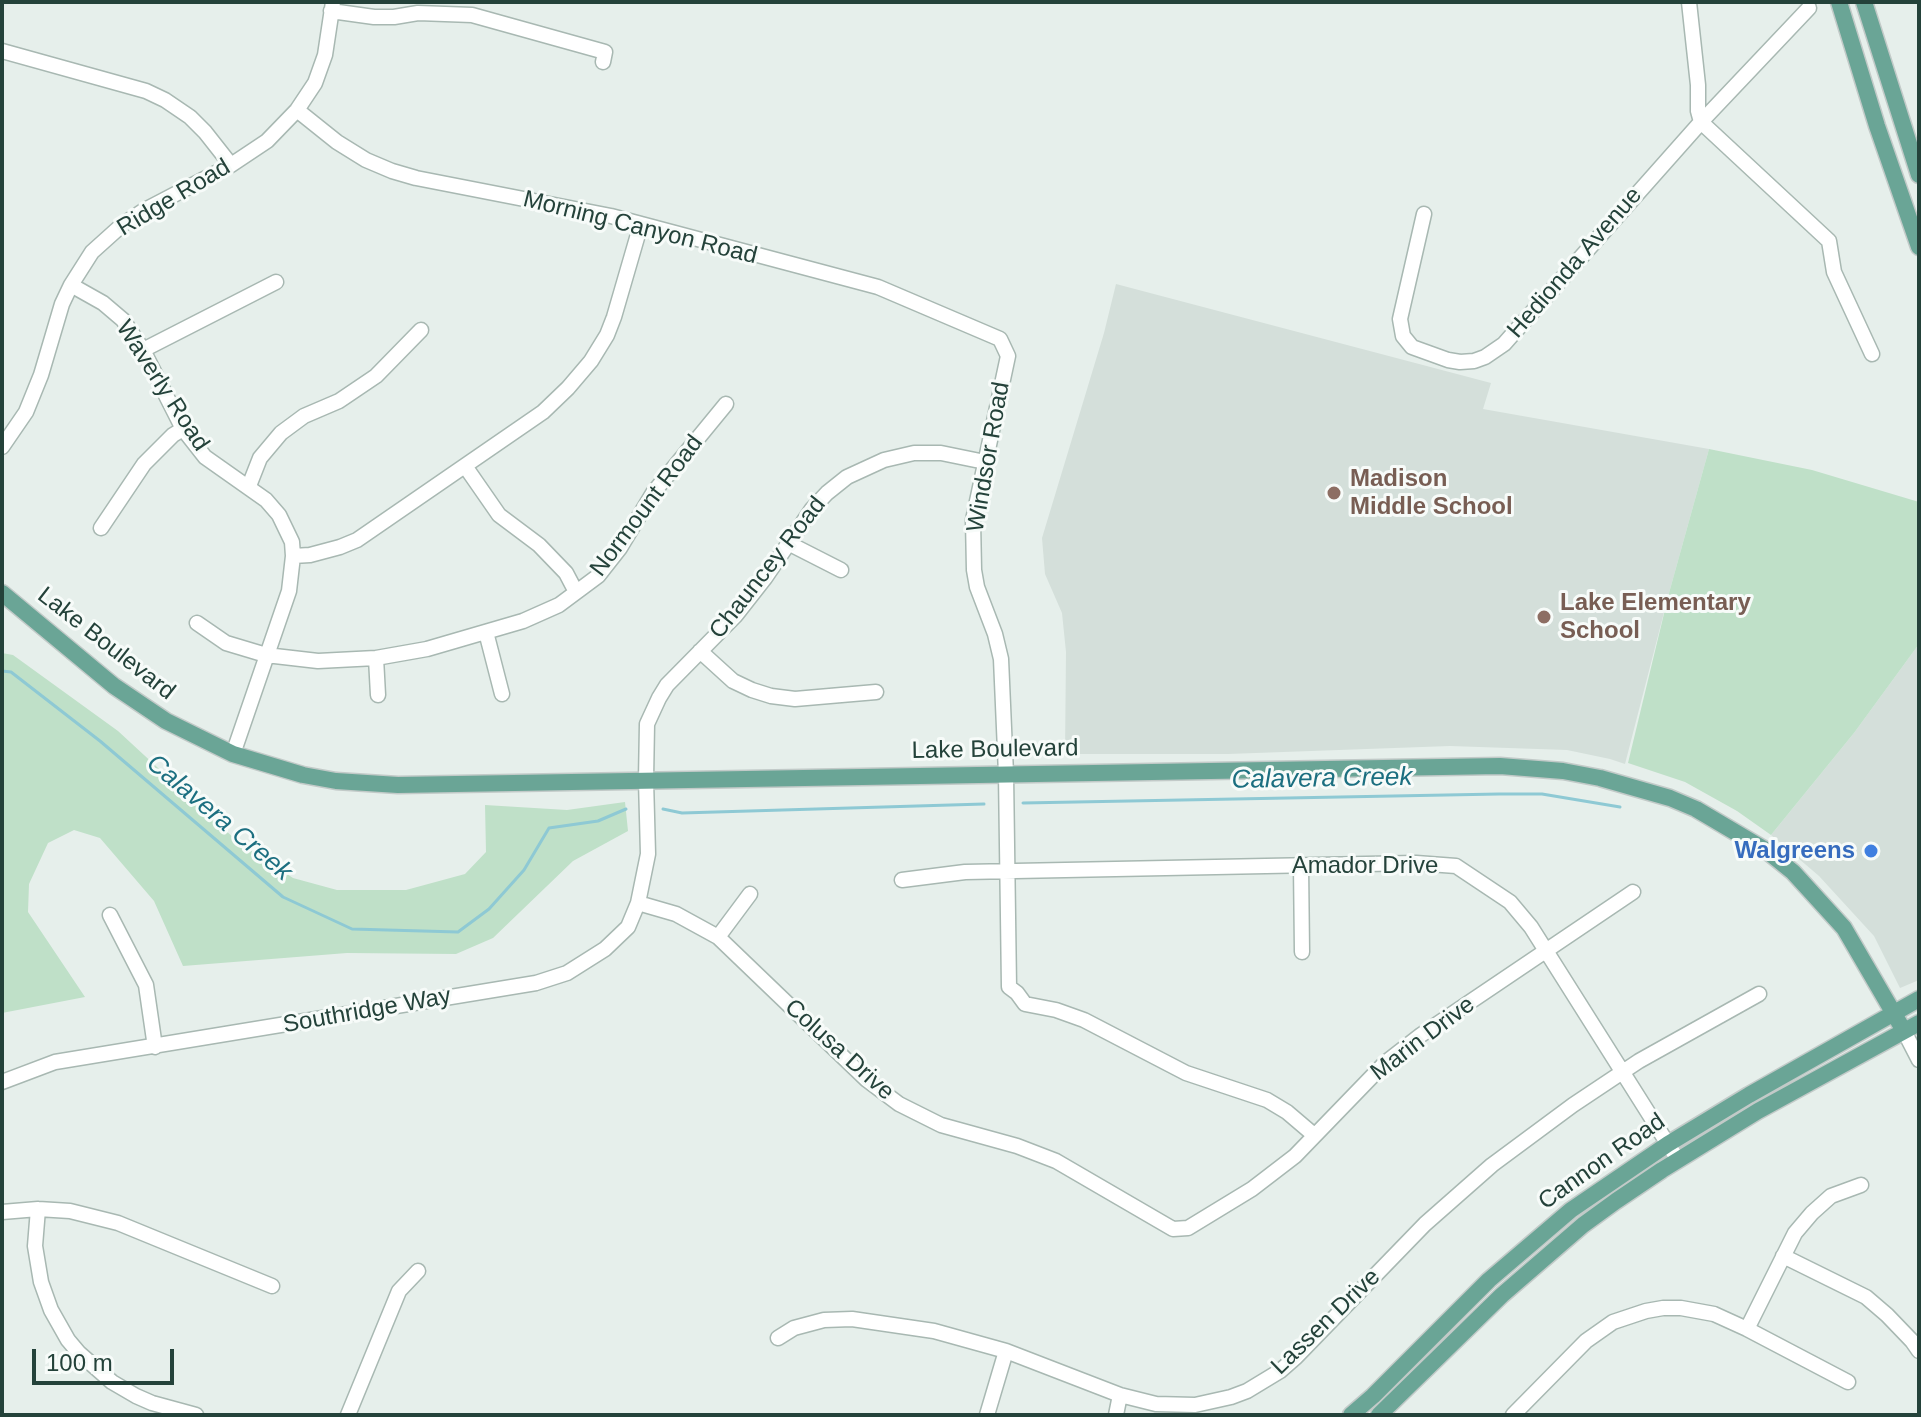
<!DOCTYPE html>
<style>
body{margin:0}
#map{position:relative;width:1921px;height:1417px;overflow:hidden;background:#e6efeb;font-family:Helvetica,sans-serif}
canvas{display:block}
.frame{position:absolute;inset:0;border:4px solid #24423a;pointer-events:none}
.scale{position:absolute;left:32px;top:1349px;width:142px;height:36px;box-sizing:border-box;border:4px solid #24423a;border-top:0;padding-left:10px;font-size:24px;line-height:28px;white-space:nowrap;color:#24423a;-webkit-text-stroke:6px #f7fbf9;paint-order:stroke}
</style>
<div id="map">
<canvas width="1921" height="1417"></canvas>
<div class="frame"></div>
<div class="scale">100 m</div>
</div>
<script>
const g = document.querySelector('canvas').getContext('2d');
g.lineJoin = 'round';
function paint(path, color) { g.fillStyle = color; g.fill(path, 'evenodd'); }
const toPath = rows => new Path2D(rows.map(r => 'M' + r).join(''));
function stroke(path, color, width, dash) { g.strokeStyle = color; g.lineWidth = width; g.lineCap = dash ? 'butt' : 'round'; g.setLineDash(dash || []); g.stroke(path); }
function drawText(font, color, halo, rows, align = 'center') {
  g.font = font + ' Helvetica,sans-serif'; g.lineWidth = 6; g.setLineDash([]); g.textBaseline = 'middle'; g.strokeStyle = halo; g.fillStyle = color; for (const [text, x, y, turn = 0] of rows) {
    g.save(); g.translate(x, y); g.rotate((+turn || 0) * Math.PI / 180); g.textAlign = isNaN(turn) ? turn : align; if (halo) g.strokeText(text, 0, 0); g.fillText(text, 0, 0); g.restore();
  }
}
paint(toPath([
 [1116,284,1491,383,1483,409,1709,449,1669,593,1625,764,1610,759,1567,750,1450,746,1228,754,1065,754,1066,652,1062,613,1045,574,1042,538,1104,333],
 [1919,644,1919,980,1900,988,1874,936,1819,876,1771,835,1854,733]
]), '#d4dfda');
paint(toPath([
 [1709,449,1812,470,1919,502,1919,644,1854,733,1771,835,1737,811,1685,782,1628,763,1669,593],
 [2,653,13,655,118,731,236,840,293,878,337,890,406,890,465,874,486,852,485,805,567,810,625,802,628,831,573,861,493,938,456,954,347,953,183,966,154,901,100,838,74,830,48,843,29,884,28,912,85,997,2,1013]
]), '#bfe0c8');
stroke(toPath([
 [2,671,11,672,100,741,283,897,352,929,458,932,489,909,524,870,549,828,598,821,626,809],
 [1023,803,1499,794,1542,794,1620,807],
 [663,809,682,813,984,804]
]), '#8ec9d4', 3);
const minor = toPath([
 [1689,2,1698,85,1698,111,1701,122,1829,241,1834,272,1872,354],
 [331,11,374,17,394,17,418,13,472,15,605,52,603,62],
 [2,51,146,91,165,100,190,117,205,132,231,165],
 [297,110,337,142,366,160,392,171,416,178,611,216,878,287,1000,339,1008,356,973,520,974,570,977,587,995,634,1001,659,1006,774,1009,987,1017,993,1025,1004,1056,1010,1084,1020,1186,1073,1267,1100,1287,1112,1314,1135],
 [1424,214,1400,319,1403,336,1412,347,1448,360,1460,362,1474,361,1485,357,1504,344,1701,122,1809,8],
 [71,285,103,303,123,320,143,350,183,429,205,457,266,500,279,515,292,542,293,556,289,591,233,754],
 [143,350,276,282],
 [2,447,26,412,41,375,62,304,71,285,92,252,122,225,143,211,231,165,267,141,297,110,315,83,325,55,333,2],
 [465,466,499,515,539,545,566,573,576,592],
 [249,486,260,458,281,433,304,416,339,401,376,376,421,330],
 [101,528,144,464,173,435,183,429],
 [788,543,841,570],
 [293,556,310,555,340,547,357,540,543,412,568,388,591,361,607,335,614,317,641,224],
 [197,623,226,643,266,655,318,661,376,658,427,649,523,621,559,605,598,576,620,548,653,493,726,404],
 [486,632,502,694],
 [700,651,733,681,752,690,771,696,795,699,876,692],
 [376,658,378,695],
 [1301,865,1302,952],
 [902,880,965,872,1416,863,1456,866,1510,902,1531,927,1678,1160],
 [638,903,676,914,718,937,867,1080,899,1104,941,1125,1017,1146,1056,1161,1173,1229,1188,1228,1252,1189,1295,1156,1385,1063,1421,1035,1633,892],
 [110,915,146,985,155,1047],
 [718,937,750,894],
 [1904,1031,1919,1060],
 [2,1082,55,1062,536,983,567,973,605,949,628,927,638,903,648,854,646,780,647,724,659,698,667,685,736,615,765,578,812,509,827,493,847,477,884,460,914,453,941,453,985,462],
 [38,1209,35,1246,41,1282,51,1310,68,1340,79,1353,112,1382,136,1396,152,1403,196,1415],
 [2,1212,38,1209,70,1211,118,1223,272,1286],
 [1783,1256,1866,1297,1887,1315,1912,1341,1919,1351],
 [1747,1329,1795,1233,1812,1213,1831,1196,1861,1185],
 [778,1338,794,1328,824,1320,852,1319,934,1331,1006,1351,1120,1395,1156,1404,1195,1405,1231,1397,1247,1391,1280,1371,1296,1357,1425,1224,1492,1165,1573,1105,1639,1061,1759,994],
 [348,1415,399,1291,418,1271],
 [987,1415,1006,1351],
 [1116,1415,1120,1395],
 [1513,1415,1586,1341,1613,1322,1646,1311,1663,1308,1681,1308,1714,1314,1747,1329,1848,1382]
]);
const major = toPath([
 [1839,2,1877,126,1919,247],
 [1864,2,1919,175],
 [2,593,114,686,166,721,233,754,303,775,336,781,398,785,1500,766,1563,771,1600,778,1670,798,1696,809,1767,851,1793,872,1844,928,1904,1031],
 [1351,1415,1373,1396,1489,1280,1571,1210,1668,1144,1749,1095,1919,999],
 [1379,1415,1502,1295,1583,1225,1616,1201,1662,1170,1758,1111,1919,1023]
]);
stroke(minor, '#a8b8b2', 17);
stroke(major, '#c2cac8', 19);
stroke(minor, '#fff', 14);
stroke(major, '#6aa596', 16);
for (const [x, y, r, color] of [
 [1334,493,8,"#8d6e63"],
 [1544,617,8,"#8d6e63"],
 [1871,851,8,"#3f7fe0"]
]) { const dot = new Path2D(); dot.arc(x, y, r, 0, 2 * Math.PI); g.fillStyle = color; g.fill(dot); stroke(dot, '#f7fbf9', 3); }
drawText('24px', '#24423a', '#f7fbf9', [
 ["Ridge Road",174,198,-31],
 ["Morning Canyon Road",640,228,14],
 ["Hedionda Avenue",1575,263,-49],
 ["Waverly Road",162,386,57],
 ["Windsor Road",989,457,-80],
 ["Normount Road",647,506,-53],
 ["Chauncey Road",768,568,-52],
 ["Lake Boulevard",106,644,38],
 ["Lake Boulevard",995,750,-1],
 ["Amador Drive",1365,866],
 ["Southridge Way",367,1011,-10],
 ["Marin Drive",1423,1039,-37],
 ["Colusa Drive",839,1050,42],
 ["Cannon Road",1602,1162,-35],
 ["Lassen Drive",1326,1322,-44]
]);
drawText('bold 24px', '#785e54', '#f7fbf9', [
 ["Madison",1350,479],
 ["Middle School",1350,507],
 ["Lake Elementary",1560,603],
 ["School",1560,631]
], 'left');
drawText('bold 24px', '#366cbe', '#f7fbf9', [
 ["Walgreens",1855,851]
], 'right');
drawText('italic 26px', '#1c6f80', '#f7fbf9', [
 ["Calavera Creek",1322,779,-1],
 ["Calavera Creek",219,818,40]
]);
</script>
